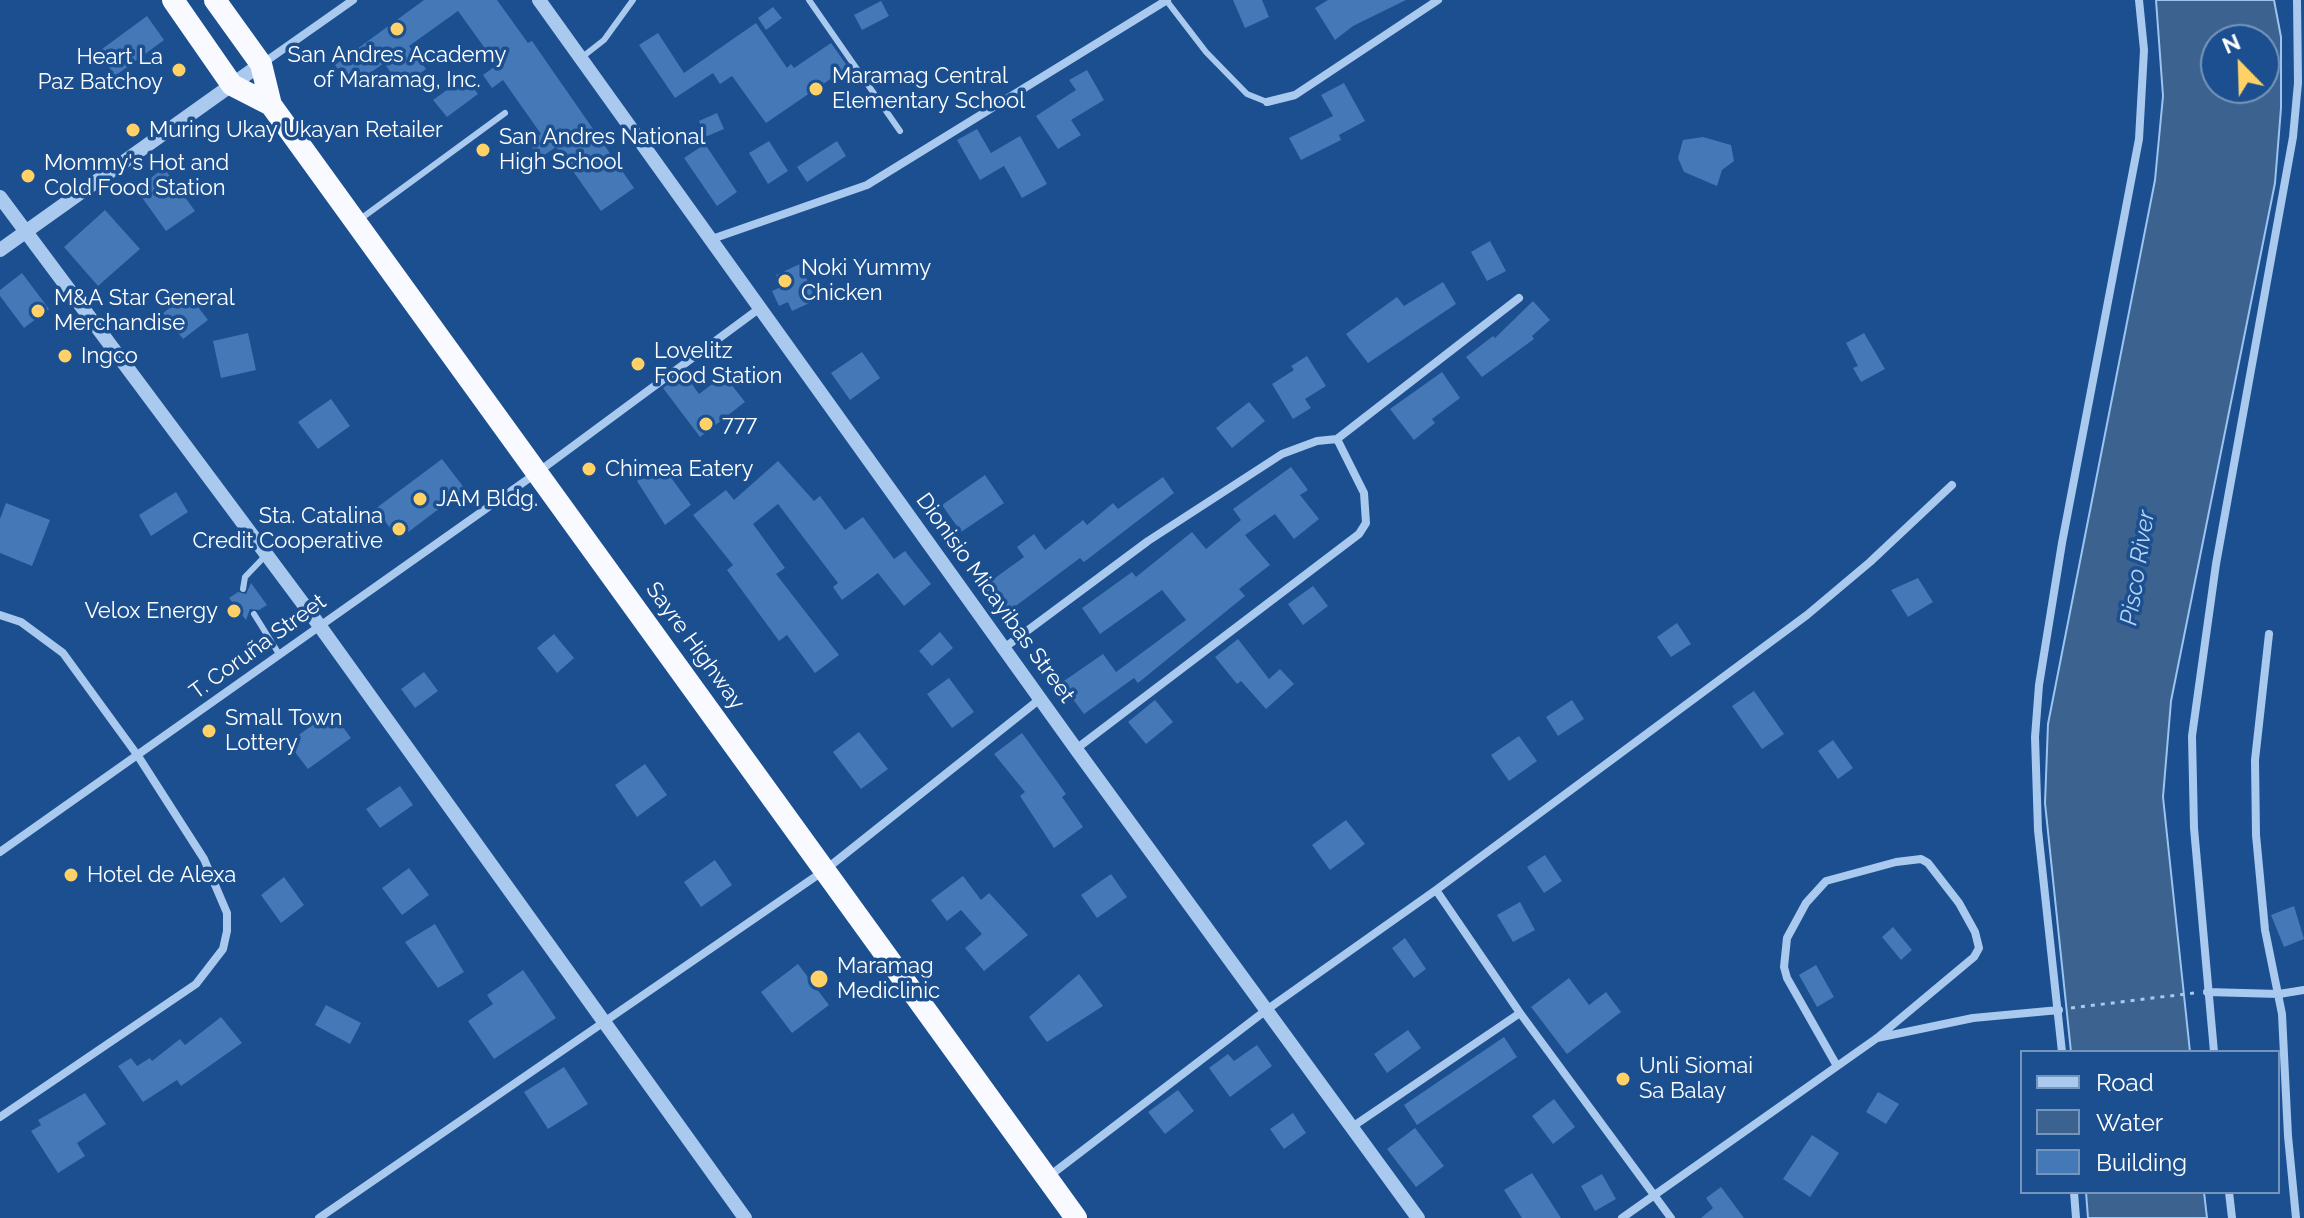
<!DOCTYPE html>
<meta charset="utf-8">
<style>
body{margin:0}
#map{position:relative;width:2304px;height:1218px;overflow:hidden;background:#1b4f8f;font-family:Raleway,sans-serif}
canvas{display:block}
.legend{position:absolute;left:2020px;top:1050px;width:260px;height:144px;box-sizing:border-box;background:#1b4f8f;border:2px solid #7695bc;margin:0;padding:10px 14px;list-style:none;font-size:24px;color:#fff}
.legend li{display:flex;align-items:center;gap:16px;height:40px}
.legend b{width:40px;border:2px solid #7695bc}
.north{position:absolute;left:2200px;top:24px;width:80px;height:80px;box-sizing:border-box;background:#1b4f8f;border:2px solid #7695bc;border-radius:50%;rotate:337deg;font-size:22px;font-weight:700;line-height:32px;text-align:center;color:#fff}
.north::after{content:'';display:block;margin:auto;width:28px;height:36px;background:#ffd166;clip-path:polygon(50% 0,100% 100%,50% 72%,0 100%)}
</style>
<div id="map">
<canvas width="2304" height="1218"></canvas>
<ul class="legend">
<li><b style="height:10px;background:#a9c9ee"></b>Road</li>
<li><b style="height:22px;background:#3c6290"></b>Water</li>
<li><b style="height:22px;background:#4478b7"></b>Building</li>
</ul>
<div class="north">N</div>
</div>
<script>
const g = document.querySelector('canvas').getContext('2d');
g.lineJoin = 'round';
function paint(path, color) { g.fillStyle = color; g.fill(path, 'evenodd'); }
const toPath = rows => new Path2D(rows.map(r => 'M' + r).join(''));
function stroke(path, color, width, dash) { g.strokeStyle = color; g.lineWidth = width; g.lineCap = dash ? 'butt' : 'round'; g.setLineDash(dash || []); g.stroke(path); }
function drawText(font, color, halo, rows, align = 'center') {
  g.font = font + ' Raleway,sans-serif'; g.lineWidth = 7; g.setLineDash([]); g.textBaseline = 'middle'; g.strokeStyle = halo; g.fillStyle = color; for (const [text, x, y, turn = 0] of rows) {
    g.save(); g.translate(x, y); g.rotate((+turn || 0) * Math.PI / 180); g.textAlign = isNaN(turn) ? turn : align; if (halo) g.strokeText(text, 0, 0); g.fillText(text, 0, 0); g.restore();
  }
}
const water = toPath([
 [2156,0,2274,0,2281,37,2281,108,2275,183,2171,701,2163,797,2190,1052,2071,1052,2045,803,2048,724,2155,180,2163,96,2156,0],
 [2216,40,2264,40,2264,88,2216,88,2216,40],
 [2086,1192,2204,1192,2207,1218,2088,1218,2086,1192]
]);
paint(water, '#3c6290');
stroke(water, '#9cc4f0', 2);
paint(toPath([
 [424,0,497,0,528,43,532,41,634,188,601,211,556,147,540,158,529,143,541,134,503,80,492,88,483,75,497,65,458,11,409,46,426,69,401,87,384,63,351,87,335,65],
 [1233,0,1262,0,1269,17,1245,28],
 [1328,0,1406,0,1353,26,1335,40,1315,8],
 [881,1,889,16,862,30,854,15],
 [773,7,782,18,766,30,758,18],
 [147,16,164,40,115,76,98,52],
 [756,23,787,68,791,64,794,68,831,43,848,67,766,123,732,76,720,84,713,73,675,98,639,45,658,33,684,73],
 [1087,70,1104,100,1071,120,1081,135,1058,149,1036,116,1076,90,1069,80],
 [465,77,478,94,447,117,433,100],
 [1344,83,1365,121,1339,135,1341,140,1301,160,1289,138,1333,116,1321,95],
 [717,113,724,129,705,137,699,121],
 [977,129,991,153,1020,136,1047,184,1022,198,1004,166,980,180,957,140],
 [1703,137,1731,145,1734,161,1722,170,1717,186,1684,172,1678,158,1683,140],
 [769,141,788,171,768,184,749,153],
 [837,141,846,156,807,182,797,167],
 [705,144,737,192,717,206,684,158],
 [164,168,195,211,166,231,136,189],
 [105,210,140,249,98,286,64,247],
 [1490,241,1506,271,1487,281,1471,252],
 [800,264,816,300,792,311,788,302,779,306,772,291,781,287,776,275],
 [22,273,49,309,24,328,0,296,0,290],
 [1443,282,1456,304,1368,363,1346,334,1397,297,1404,306],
 [188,294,208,320,183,339,163,313],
 [1533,301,1550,320,1532,336,1534,339,1482,377,1466,357,1493,336,1495,338],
 [248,333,256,370,221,378,213,341],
 [1864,333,1885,369,1861,382,1853,368,1858,366,1846,343],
 [862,352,880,378,850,400,831,373],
 [1307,356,1326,386,1305,399,1311,408,1293,419,1272,384,1294,370,1291,366],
 [1442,372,1460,398,1432,419,1435,423,1414,440,1390,409],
 [684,373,699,394,724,375,745,402,700,437,663,388],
 [331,399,350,426,318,449,298,422],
 [1249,402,1265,421,1232,448,1216,428],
 [442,459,465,489,399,539,375,509],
 [778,461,814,501,820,496,845,530,863,517,894,559,905,551,931,584,904,606,878,573,842,600,833,587,838,583,778,504,753,524,785,568,776,574,839,655,815,673,787,635,779,641,727,570,733,565,693,515,726,490,734,500],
 [661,464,691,505,665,525,637,481],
 [1291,467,1308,490,1300,495,1319,519,1294,539,1275,514,1245,535,1270,565,1239,589,1245,596,1138,683,1134,678,1084,714,1061,683,1103,654,1116,672,1186,620,1162,590,1100,634,1082,608,1132,572,1136,577,1192,532,1206,549,1241,520,1233,509],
 [985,475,1004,503,961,532,942,505],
 [1163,477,1174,493,1084,562,1080,558,1005,614,984,586,1024,557,1017,547,1034,534,1045,550,1083,520,1087,525,1113,503,1118,509],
 [176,492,188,512,151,536,139,515],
 [6,503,50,520,32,566,0,553,0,519],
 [1918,578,1933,602,1908,617,1891,590],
 [251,583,267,605,259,610,250,609,246,620,229,598,238,592,246,594],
 [1313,586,1328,606,1303,625,1288,604],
 [1677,623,1691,644,1671,657,1657,637],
 [940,632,953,648,932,666,919,651],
 [554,634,574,658,557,673,537,648],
 [1238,639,1269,679,1280,669,1294,684,1266,709,1241,681,1237,684,1215,657],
 [424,672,438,691,415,708,401,689],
 [949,678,974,712,952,728,927,694],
 [1754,691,1784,734,1762,749,1732,706],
 [1155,700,1173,722,1146,744,1128,722],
 [1572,700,1584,719,1558,736,1546,717],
 [331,711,351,738,308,769,288,743],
 [859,732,888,769,861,789,833,752],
 [1022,733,1066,794,1062,797,1083,827,1054,848,1020,796,1025,792,994,754],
 [1519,736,1537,761,1509,781,1491,755],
 [1833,740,1853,768,1838,779,1818,751],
 [645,764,667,795,637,817,615,785],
 [400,786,413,805,380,828,366,809],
 [1346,820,1365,844,1330,870,1312,845],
 [1545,855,1562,881,1544,893,1527,867],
 [715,860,732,885,701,907,684,882],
 [409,868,429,895,402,915,382,888],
 [1111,874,1127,897,1097,918,1081,895],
 [963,876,981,900,989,893,1028,935,984,971,965,948,982,934,961,910,947,921,931,900],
 [284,877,304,905,281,923,261,895],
 [1520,902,1535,930,1513,942,1497,915],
 [2294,906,2304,939,2284,947,2271,915],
 [435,924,464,972,438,988,405,942],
 [1893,927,1912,950,1901,960,1882,937],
 [1405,938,1426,969,1414,978,1392,948],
 [798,964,829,1005,792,1033,761,992],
 [1816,965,1834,997,1817,1007,1799,975],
 [523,970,556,1018,494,1059,468,1021,493,1004,487,995],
 [1079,974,1103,1006,1047,1042,1029,1017],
 [1569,978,1589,1005,1606,992,1621,1012,1567,1054,1531,1007],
 [326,1005,361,1023,350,1044,315,1025],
 [221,1017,242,1043,181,1086,177,1080,143,1102,118,1066,131,1058,137,1066,150,1058,152,1061,180,1039,185,1045],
 [1408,1030,1421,1048,1387,1073,1374,1054],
 [1504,1037,1517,1057,1417,1125,1404,1105],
 [1257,1045,1272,1066,1230,1097,1209,1068,1228,1054,1234,1061],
 [564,1067,588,1104,548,1129,524,1092],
 [1178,1090,1194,1111,1165,1134,1148,1112],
 [1878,1092,1899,1104,1886,1124,1866,1112],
 [85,1093,106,1124,77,1143,85,1156,58,1173,31,1131,41,1125,38,1120],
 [1554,1099,1575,1127,1553,1144,1532,1116],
 [1293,1113,1306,1133,1284,1149,1270,1129],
 [1415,1128,1444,1166,1416,1187,1387,1149],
 [1812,1135,1839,1153,1810,1197,1783,1179],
 [1532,1173,1561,1218,1522,1218,1504,1190],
 [1602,1174,1616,1199,1595,1211,1581,1186],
 [1721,1187,1744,1218,1701,1218,1713,1208,1706,1198]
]), '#4478b7');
stroke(toPath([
 [2071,1008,2194,993]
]), '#a9c9ee', 3, [4, 6]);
stroke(toPath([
 [809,0,900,131],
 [1166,0,1206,52,1247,94,1267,102],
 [581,58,604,40,633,0],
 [359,220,505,113],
 [243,589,245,577,267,554],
 [254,614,279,654]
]), '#a9c9ee', 6);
stroke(toPath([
 [262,64,353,0],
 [1267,102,1295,95,1438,0],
 [712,239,867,185,1167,0],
 [1337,439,1519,298],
 [0,615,21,622,63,653,138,756,204,859,227,913,227,931,223,949,196,984,0,1117],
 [2269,634,2255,760,2256,835,2265,930,2282,1014,2288,1136,2296,1218],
 [1004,648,1148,541,1282,454,1317,441,1337,439,1364,493,1366,523,1359,534,1076,749],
 [0,852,538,472,760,308],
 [1436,890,1520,1013,1671,1218],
 [2207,992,2279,994,2304,990],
 [1877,1038,1973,1018,2059,1010],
 [2062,1052,2038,830,2035,737,2039,685,2062,543,2139,139,2144,50,2139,0],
 [2214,1052,2194,828,2192,736,2216,564,2293,137,2298,83,2297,0],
 [1352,1127,1520,1013],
 [1048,1177,1265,1011,1436,890,1807,615,1870,562,1952,485],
 [2074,1192,2076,1218],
 [2229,1192,2232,1218],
 [319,1218,825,870,1040,699],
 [1622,1218,1877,1038,1974,957,1979,948,1975,932,1959,903,1928,863,1921,859,1896,862,1826,881,1806,903,1787,938,1784,967,1787,978,1837,1066]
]), '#a9c9ee', 8);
stroke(toPath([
 [539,0,1076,749,1418,1218],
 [0,197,319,625,745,1218],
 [0,250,261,64]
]), '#a9c9ee', 14);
stroke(toPath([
 [173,0,232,85,271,105],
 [215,0,261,64,271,105,1076,1218]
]), '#f8faff', 22);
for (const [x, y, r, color] of [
 [397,29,8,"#ffd166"],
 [179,70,8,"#ffd166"],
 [816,89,8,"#ffd166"],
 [133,130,8,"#ffd166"],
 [483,150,8,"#ffd166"],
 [28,176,8,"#ffd166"],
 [785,281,8,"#ffd166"],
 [38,311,8,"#ffd166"],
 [65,356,8,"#ffd166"],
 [638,364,8,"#ffd166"],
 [706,424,8,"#ffd166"],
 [589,469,8,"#ffd166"],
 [420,499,8,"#ffd166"],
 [399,529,8,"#ffd166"],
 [234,611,8,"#ffd166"],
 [209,731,8,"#ffd166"],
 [71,875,8,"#ffd166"],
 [819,979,10,"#ffd166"],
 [1623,1079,8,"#ffd166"]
]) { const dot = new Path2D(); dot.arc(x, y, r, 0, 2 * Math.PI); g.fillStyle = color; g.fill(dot); stroke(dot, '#1b4f8f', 3); }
drawText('22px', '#fff', '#1b4f8f', [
 ["San Andres Academy",397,55,"center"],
 ["of Maramag, Inc.",397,80,"center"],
 ["Heart La",163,57,"right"],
 ["Paz Batchoy",163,82,"right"],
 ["Maramag Central",832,76],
 ["Elementary School",832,101],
 ["Muring Ukay Ukayan Retailer",149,130],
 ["San Andres National",499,137],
 ["High School",499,162],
 ["Mommy's Hot and",44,163],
 ["Cold Food Station",44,188],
 ["Noki Yummy",801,268],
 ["Chicken",801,293],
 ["M&A Star General",54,298],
 ["Merchandise",54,323],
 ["Lovelitz",654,351],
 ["Food Station",654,376],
 ["Ingco",81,356],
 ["777",722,424],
 ["Chimea Eatery",605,469],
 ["JAM Bldg.",436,499],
 ["Sta. Catalina",383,516,"right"],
 ["Credit Cooperative",383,541,"right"],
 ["Velox Energy",218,611,"right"],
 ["Small Town",225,718],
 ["Lottery",225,743],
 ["Hotel de Alexa",87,875],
 ["Maramag",837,966],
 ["Mediclinic",837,991],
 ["Unli Siomai",1639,1066],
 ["Sa Balay",1639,1091]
], 'left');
drawText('22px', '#fff', '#1b4f8f', [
 ["Dionisio Micayibas Street",995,598,54],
 ["Sayre Highway",695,646,54],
 ["T. Coruña Street",258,647,-36]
]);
drawText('italic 24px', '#b5d3f5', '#1b4f8f', [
 ["Pisco River",2138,568,-81]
]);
</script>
